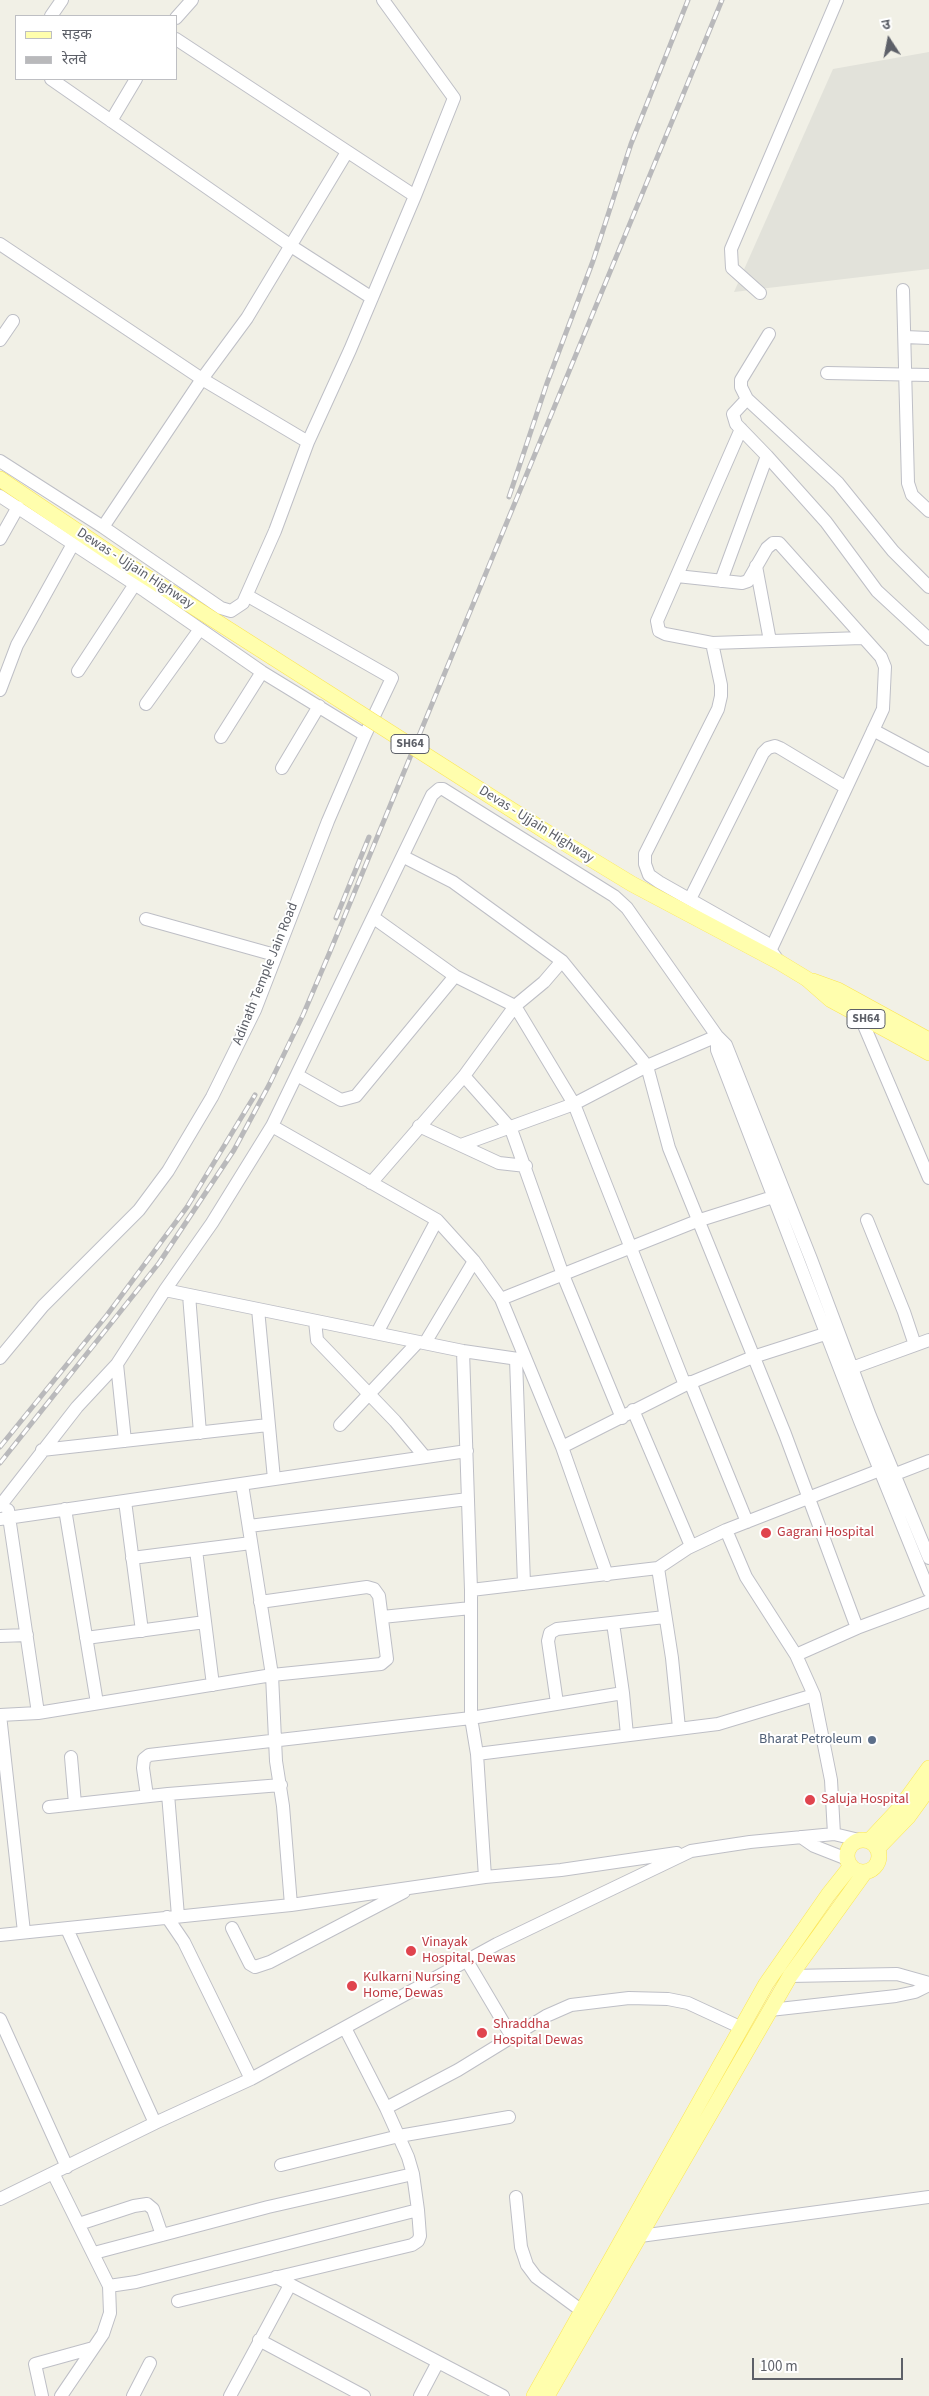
<!DOCTYPE html>
<meta charset="utf-8">
<style>
body{margin:0}
#map{position:relative;width:929px;height:2396px;overflow:hidden;background:#f1f0e6;font-family:"Source Sans 3","Noto Sans Devanagari",sans-serif}
canvas{display:block}
.legend{position:absolute;left:15px;top:15px;width:162px;height:65px;box-sizing:border-box;background:#fff;border:1px solid #bebfc3;margin:0;padding:6px 9px;list-style:none;font-size:15px;color:#5d6068}
.legend li{display:flex;align-items:center;gap:10px;height:25px}
.legend b{width:25px;border:1px solid #bebfc3}
.north{position:absolute;left:864px;top:15px;width:50px;height:50px;-webkit-text-stroke:4px #fff;paint-order:stroke;rotate:349deg;font-size:14px;font-weight:700;line-height:20px;text-align:center;color:#5d6068}
.north::after{content:'';display:block;margin:auto;width:18px;height:22px;background:#5d6068;clip-path:polygon(50% 0,100% 100%,50% 72%,0 100%)}
.scale{position:absolute;left:752px;top:2358px;width:151px;height:22px;box-sizing:border-box;border:2px solid #5d6068;border-top:0;padding-left:6px;font-size:15px;line-height:18px;white-space:nowrap;color:#5d6068;-webkit-text-stroke:4px #fff;paint-order:stroke}
</style>
<div id="map">
<canvas width="929" height="2396"></canvas>
<ul class="legend">
<li><b style="height:6px;background:#fffead"></b>सड़क</li>
<li><b style="height:6px;background:#b9b9bb"></b>रेलवे</li>
</ul>
<div class="north">उ</div>
<div class="scale">100 m</div>
</div>
<script>
const g = document.querySelector('canvas').getContext('2d');
g.lineJoin = 'round';
function paint(path, color) { g.fillStyle = color; g.fill(path, 'evenodd'); }
const toPath = rows => new Path2D(rows.map(r => 'M' + r).join(''));
function stroke(path, color, width, dash) { g.strokeStyle = color; g.lineWidth = width; g.lineCap = dash ? 'butt' : 'round'; g.setLineDash(dash || []); g.stroke(path); }
function drawText(font, color, halo, rows, align = 'center') {
  g.font = font + ' "Source Sans 3",sans-serif'; g.lineWidth = 4; g.setLineDash([]); g.textBaseline = 'middle'; g.strokeStyle = halo; g.fillStyle = color; for (const [text, x, y, turn = 0] of rows) {
    g.save(); g.translate(x, y); g.rotate((+turn || 0) * Math.PI / 180); g.textAlign = isNaN(turn) ? turn : align; if (halo) g.strokeText(text, 0, 0); g.fillText(text, 0, 0); g.restore();
  }
}
paint(toPath([
 [929,52,929,269,734,292,833,69]
]), '#e2e2da');
const minor = toPath([
 [51,16,62,0],
 [176,18,192,0],
 [176,39,415,196],
 [51,79,291,246,372,298],
 [111,121,136,79],
 [0,244,202,379,308,442],
 [903,290,908,483,912,495,929,511],
 [760,293,732,268,731,249,837,0],
 [769,334,741,380,741,387,747,399,838,483,893,551,929,587],
 [905,337,929,338],
 [0,340,13,321],
 [827,373,929,375],
 [747,399,733,414,736,424,767,456,826,522,877,591,929,639],
 [741,429,657,621,659,631,665,634,712,643,721,685,721,696,718,709,645,854,645,864,649,875,659,882,765,942,779,962],
 [0,461,103,527,221,608,231,611,243,603,275,531,308,442,350,350,415,196,454,98,383,0],
 [0,496,145,591,262,672,365,735],
 [103,527,202,379,247,318,347,152],
 [0,539,18,507],
 [756,566,770,641],
 [677,576,742,583,748,581,767,548,773,543,779,543,881,657,885,667,883,709,771,949],
 [721,581,767,456],
 [712,643,862,638],
 [78,671,135,584],
 [0,690,17,645,73,544],
 [146,704,200,629],
 [873,730,929,760],
 [221,737,262,672],
 [282,768,319,706],
 [404,857,453,882,562,961,647,1066,669,1148,785,1434,857,1628],
 [690,899,763,753,768,748,775,746,780,748,845,787],
 [374,918,455,976,515,1006,574,1104,685,1385],
 [146,919,275,955],
 [860,1016,929,1178],
 [717,1036,717,1050,860,1421,929,1591],
 [297,1075,341,1100,356,1096,455,976],
 [464,1076,511,1129,563,1275,622,1418],
 [272,1126,437,1220,474,1261,501,1299,562,1447,607,1575],
 [419,1126,499,1163,526,1166],
 [461,1145,574,1104,647,1066,717,1036],
 [371,1183,464,1076,515,1006,544,982,562,961],
 [867,1220,904,1312,915,1345],
 [165,1290,463,1351,525,1360],
 [189,1295,200,1433],
 [501,1299,697,1221,773,1197],
 [258,1309,274,1479],
 [315,1321,317,1340,395,1421,425,1457],
 [377,1333,437,1220],
 [425,1343,474,1261],
 [463,1351,471,1590,471,1718,477,1754,485,1877],
 [0,1358,43,1306,139,1210,168,1171,212,1097,255,1010,328,821,365,735,392,678,248,596],
 [516,1359,524,1584],
 [117,1364,125,1441],
 [852,1368,929,1340],
 [690,1382,747,1522],
 [633,1410,691,1546],
 [340,1425,418,1342],
 [562,1447,685,1385,753,1357,828,1333],
 [42,1450,268,1425],
 [893,1475,929,1461],
 [242,1484,272,1675,276,1761,283,1806,291,1905],
 [125,1501,142,1631],
 [0,1506,77,1407,117,1364,165,1290,212,1223,272,1126,432,795,439,789,443,789,614,896,627,908,717,1036,726,1045,811,1259,870,1416,929,1558],
 [65,1509,97,1703],
 [8,1510,38,1713],
 [0,1519,467,1451],
 [249,1526,468,1499],
 [726,1530,746,1577,796,1655,814,1695,831,1780,834,1834],
 [196,1550,213,1685],
 [132,1558,251,1543],
 [658,1568,672,1658,679,1728],
 [471,1590,658,1568,688,1548,726,1530,880,1470],
 [382,1617,471,1608],
 [613,1623,623,1693],
 [0,1636,27,1635],
 [86,1638,205,1622],
 [796,1655,857,1628,929,1601],
 [557,1703,548,1641,550,1633,557,1629,665,1617],
 [0,1715,38,1713,272,1675,381,1664,387,1659,379,1596,374,1589,367,1587,260,1602],
 [0,1715,24,1932],
 [477,1754,718,1724,814,1695],
 [71,1757,75,1804],
 [168,1794,178,1916],
 [147,1796,143,1768,144,1759,149,1755,471,1718,623,1693,627,1735],
 [49,1807,168,1794,281,1785],
 [801,1837,814,1846,847,1859],
 [167,1917,184,1942,251,2079],
 [232,1928,250,1964,255,1967,270,1962,404,1892],
 [67,1929,155,2123],
 [0,1935,291,1905,485,1877,561,1870,677,1853],
 [467,1961,512,2037],
 [790,1976,897,1974,929,1983],
 [770,2010,896,1996,915,1992,929,1985],
 [0,2019,67,2167],
 [386,2108,458,2070,546,2016,571,2005,629,1998,668,1999,688,2003,742,2028],
 [281,2165,399,2136,509,2117],
 [53,2173,109,2286,110,2313,103,2334,61,2396],
 [516,2197,521,2247,527,2265,536,2277,582,2311],
 [0,2199,155,2123,251,2079,497,1944,691,1851,750,1842,834,1834,859,1840],
 [79,2224,134,2206,147,2204,153,2209,162,2235],
 [640,2236,929,2197],
 [94,2253,268,2207,413,2174,408,2157,386,2108,345,2028],
 [276,2277,503,2396],
 [109,2286,136,2282,418,2210,413,2174],
 [178,2301,412,2245,418,2241,420,2236,418,2210],
 [259,2340,364,2396],
 [42,2396,35,2364,93,2348],
 [133,2396,150,2363],
 [230,2396,290,2285],
 [420,2396,438,2362]
]);
const major = toPath([
 [0,479,123,562,272,657],
 [548,833,632,884,779,962,807,979,831,1000,929,1053],
 [813,981,838,990,929,1040],
 '847 1856a16 16 0 1 1 32 0a16 16 0 1 1-32 0Z',
 [869,1841,900,1808,929,1768],
 [878,1848,908,1817,929,1788],
 [534,2396,766,1984,828,1895,851,1866],
 [547,2396,790,1976,865,1872]
]);
stroke(minor, '#bebfc6', 14);
stroke(major, '#fce654', 16);
stroke(minor, '#fff', 12);
stroke(major, '#fffead', 15);
const rail = toPath([
 [509,497,547,383,593,261,631,144,688,0],
 [336,918,369,837],
 [0,1447,107,1315,187,1207,255,1095],
 [0,1463,159,1263,234,1150,269,1085,303,1015,329,954,722,0]
]);
stroke(rail, '#b9b9bb', 5);
stroke(rail, '#fff', 3, [9]);
const majorBridge = toPath([
 [272,657,548,833]
]);
stroke(majorBridge, '#fce654', 16, []);
stroke(majorBridge, '#fffead', 15);
for (const [x, y, r, color] of [
 [766,1533,6,"#e0444e"],
 [872,1740,5,"#5c6f8a"],
 [810,1800,6,"#e0444e"],
 [411,1951,6,"#e0444e"],
 [352,1986,6,"#e0444e"],
 [482,2033,6,"#e0444e"]
]) { const dot = new Path2D(); dot.arc(x, y, r, 0, 2 * Math.PI); g.fillStyle = color; g.fill(dot); stroke(dot, '#fff', 2); }
for (const [x, y, w] of [
 [410,744,38],
 [866,1019,38]
]) { const box = new Path2D(); box.roundRect(x - w / 2, y - 9.5, w, 19, 4); g.fillStyle = '#fff'; g.fill(box); stroke(box, '#5d6068', 1); }
drawText('bold 12px', '#5d6068', null, [
 ["SH64",410,744],
 ["SH64",866,1019]
]);
drawText('14px', '#5d6068', '#fff', [
 ["Dewas - Ujjain Highway",135,569,33],
 ["Devas - Ujjain Highway",536,825,32],
 ["Adinath Temple Jain Road",266,974,-68]
]);
drawText('14px', '#be3a42', '#fff', [
 ["Gagrani Hospital",777,1533],
 ["Saluja Hospital",821,1800],
 ["Vinayak",422,1943],
 ["Hospital, Dewas",422,1959],
 ["Kulkarni Nursing",363,1978],
 ["Home, Dewas",363,1994],
 ["Shraddha",493,2025],
 ["Hospital Dewas",493,2041]
], 'left');
drawText('14px', '#4e5e75', '#fff', [
 ["Bharat Petroleum",862,1740]
], 'right');
</script>
